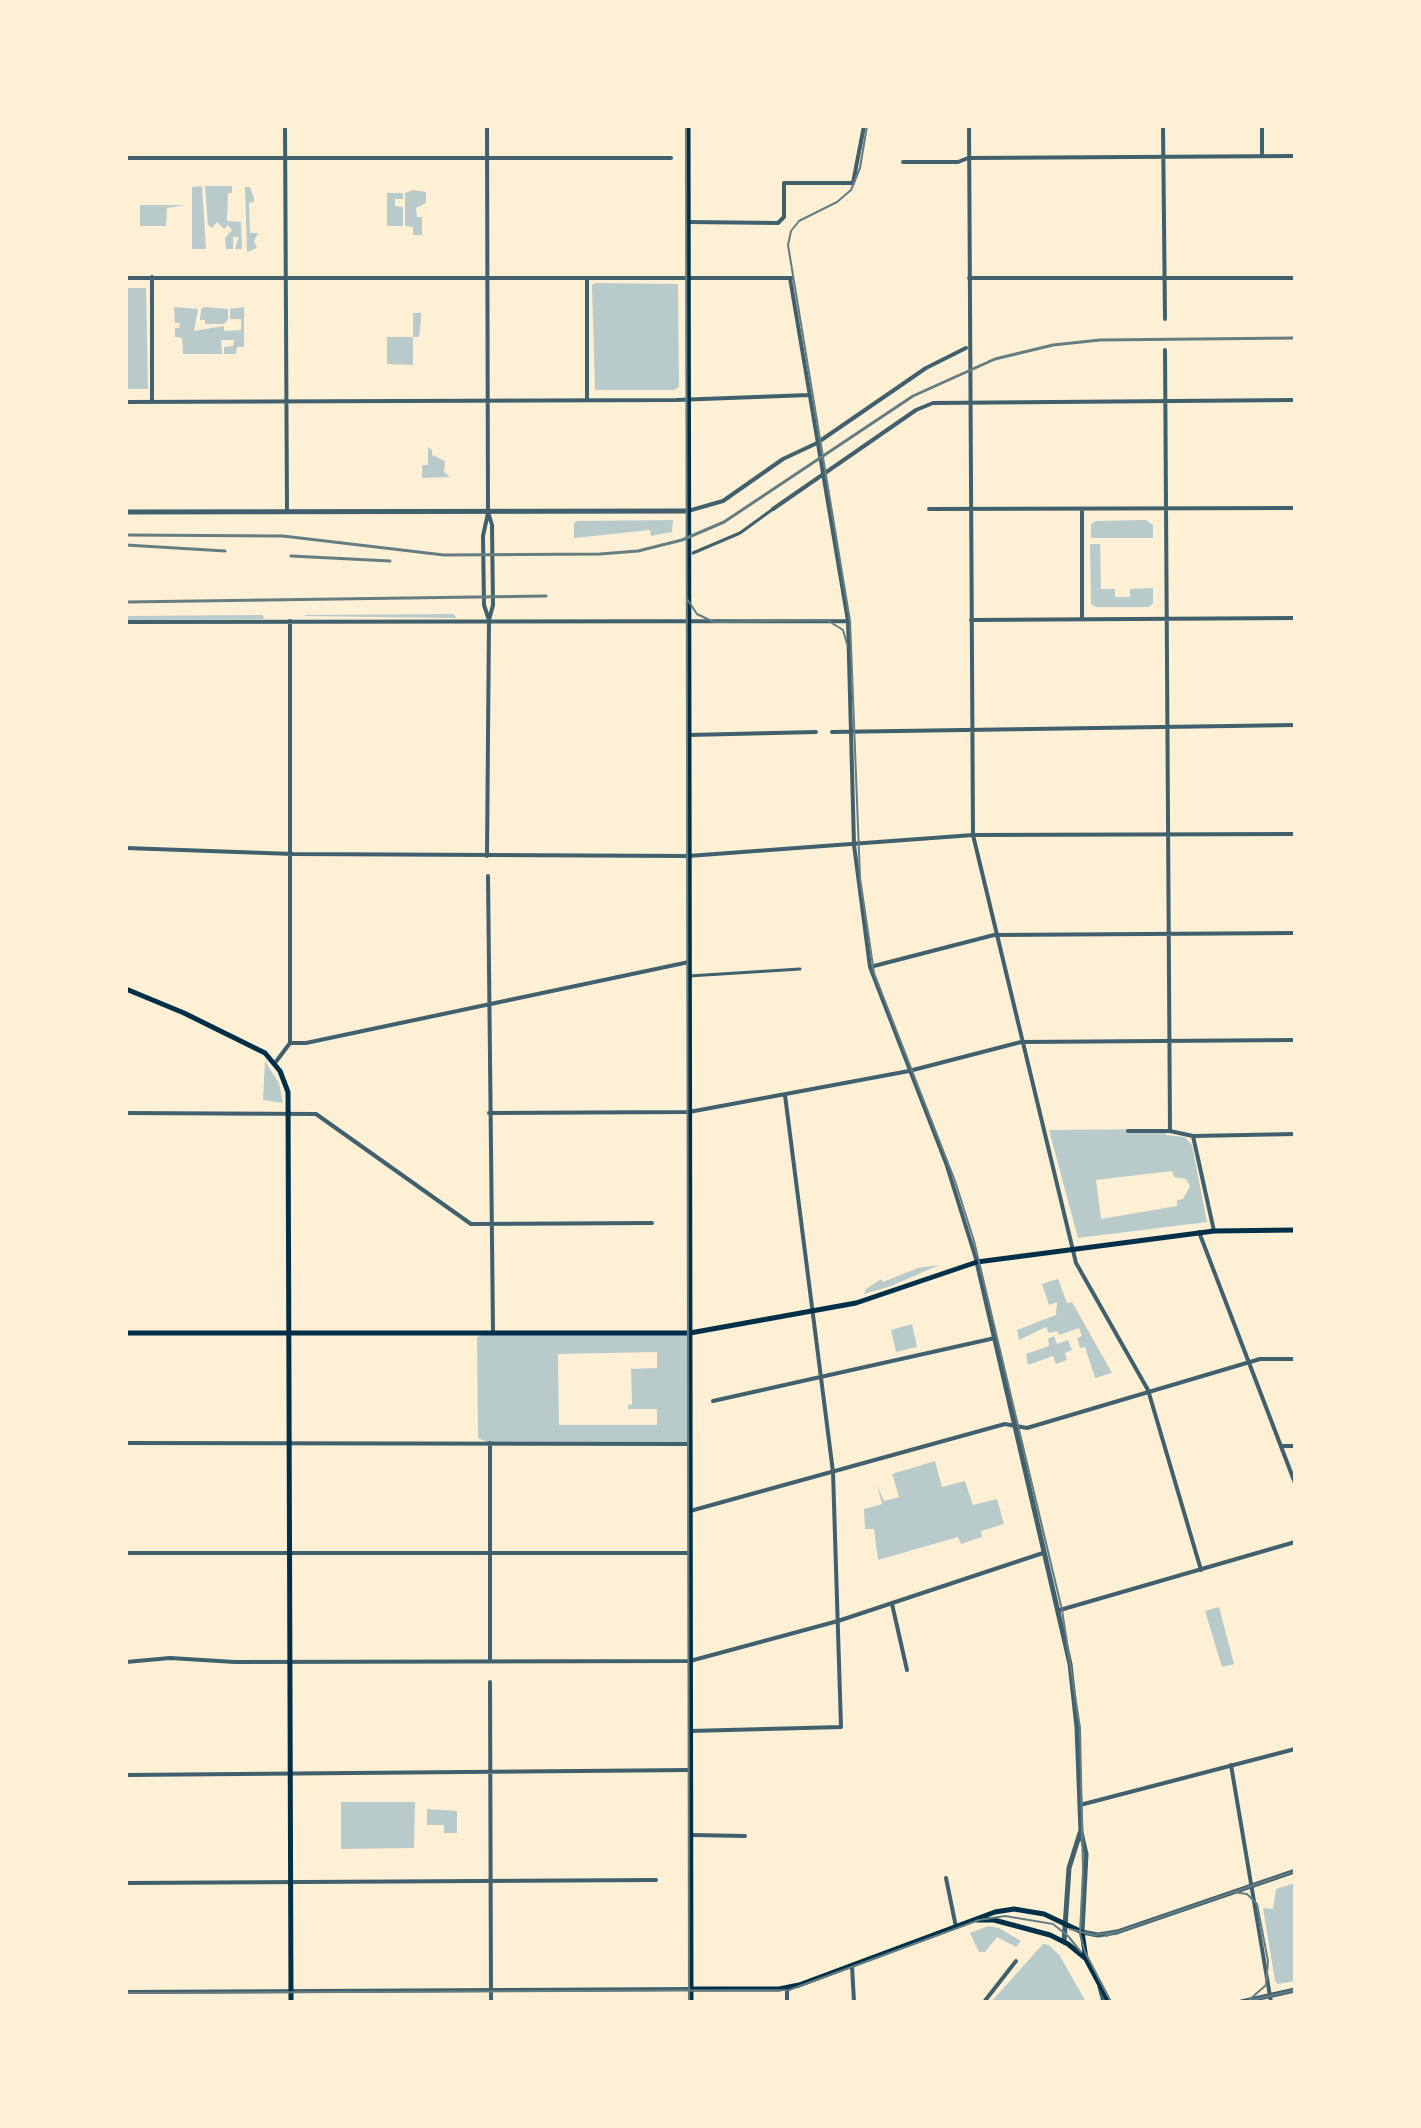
<!DOCTYPE html>
<style>
body{margin:0}
#map{position:relative;width:1421px;height:2128px;overflow:hidden;background:#fdf0d5;font-family:Overpass,sans-serif}
canvas{display:block}
.frame{position:absolute;inset:0;border:128px solid #fdf0d5;pointer-events:none}
</style>
<div id="map">
<canvas width="1421" height="2128"></canvas>
<div class="frame"></div>
</div>
<script>
const g = document.querySelector('canvas').getContext('2d');
g.lineJoin = 'round';
function paint(path, color) { g.fillStyle = color; g.fill(path, 'evenodd'); }
const toPath = rows => new Path2D(rows.map(r => 'M' + r).join(''));
function stroke(path, color, width, dash) { g.strokeStyle = color; g.lineWidth = width; g.lineCap = dash ? 'butt' : 'round'; g.setLineDash(dash || []); g.stroke(path); }
paint(toPath([
 [202,186,206,249,192,249,192,187],
 [205,186,232,186,232,193,228,193,227,221,241,222,242,249,235,249,239,237,233,237,233,249,226,249,225,238,232,230,228,225,224,229,217,222,212,228,208,225],
 [245,187,250,187,254,198,254,202,249,203,250,233,258,233,254,241,257,248,247,252],
 [413,190,426,192,426,203,416,208,417,217,422,217,422,235,413,235,413,227,405,226,405,193],
 [387,193,403,193,403,199,395,199,395,206,403,207,403,226,387,226],
 [140,205,186,205,167,208,166,226,140,226],
 [595,283,678,284,679,387,674,390,595,390,592,285],
 [126,288,146,288,148,389,126,389],
 [174,307,198,309,194,331,224,326,224,331,241,330,241,319,230,319,230,309,244,307,244,347,237,347,236,354,224,354,224,347,233,346,234,340,221,340,222,354,183,354,182,338,175,337,175,328,179,328,180,323,175,323],
 [205,307,228,309,228,320,224,324,205,324,205,320,200,320,201,309],
 [413,313,421,313,421,319,419,337,413,337,413,365,387,364,387,337,413,337],
 [428,447,432,450,432,455,445,461,444,472,450,477,422,478,422,465,428,465],
 [673,520,672,532,651,536,650,530,574,538,574,523,577,521],
 [1146,520,1153,525,1153,538,1091,538,1091,524,1096,521],
 [1090,544,1100,544,1101,589,1115,589,1115,597,1130,597,1130,589,1153,588,1153,603,1149,607,1096,607,1091,604],
 [454,614,456,618,305,616,306,615],
 [263,615,264,619,126,620,126,616],
 [265,1061,279,1083,283,1103,263,1100],
 [1165,1129,1166,1135,1185,1137,1192,1145,1207,1222,1078,1238,1049,1130],
 [1172,1171,1174,1177,1186,1179,1190,1186,1183,1199,1177,1200,1177,1206,1101,1219,1096,1180],
 [939,1265,891,1286,864,1294,866,1289,881,1279,883,1282,918,1268],
 [1058,1279,1067,1303,1072,1302,1112,1373,1095,1378,1085,1347,1080,1348,1077,1338,1082,1336,1079,1328,1059,1335,1057,1331,1049,1333,1046,1327,1019,1340,1017,1330,1056,1315,1057,1302,1049,1305,1042,1284],
 [912,1324,917,1347,896,1352,891,1330],
 [493,1331,690,1333,690,1444,490,1443,478,1438,477,1337],
 [657,1352,657,1368,631,1369,632,1404,628,1405,628,1409,657,1409,657,1425,559,1425,558,1354],
 [1054,1336,1057,1344,1068,1340,1072,1350,1065,1353,1067,1360,1056,1364,1053,1356,1028,1365,1026,1354,1049,1346,1048,1339],
 [935,1461,942,1487,965,1481,973,1505,997,1499,1004,1524,981,1531,982,1537,961,1544,958,1537,878,1560,874,1529,865,1529,864,1509,882,1504,877,1485,884,1501,899,1497,892,1474],
 [1219,1607,1234,1664,1222,1667,1205,1611],
 [341,1802,415,1802,414,1848,341,1849],
 [427,1809,457,1811,457,1833,444,1833,444,1825,427,1825],
 [1295,1883,1295,1981,1278,1984,1275,1981,1263,1908,1273,1909,1276,1889],
 [988,1926,999,1928,1021,1941,1016,1947,997,1937,985,1952,979,1952,970,1933],
 [1043,1944,1049,1945,1060,1956,1086,2002,991,2002]
]), '#b9caca');
stroke(toPath([
 [693,553,740,533,773,509],
 [689,976,800,969]
]), '#3f606c', 3);
stroke(toPath([
 [285,126,287,512],
 [487,126,488,512,492,525,493,605,489,620,487,856],
 [969,126,973,835,1076,1263,1148,1390,1201,1570],
 [1163,126,1165,319],
 [1262,126,1262,156],
 [126,158,671,158],
 [903,162,958,162,968,158,1295,156],
 [688,222,778,223,784,217,784,183,853,183,864,126],
 [126,278,792,278],
 [587,278,587,399],
 [790,278,848,621,854,845,870,967,946,1163,977,1262],
 [969,278,1295,278],
 [1165,350,1170,1131],
 [152,401,152,277],
 [126,402,676,400,809,395],
 [773,509,916,410,933,403,1295,400],
 [929,509,1295,508],
 [1082,510,1082,619],
 [688,511,723,501,783,459,817,443,926,368,966,348],
 [488,513,483,536,484,605,489,620],
 [971,620,1295,618],
 [126,622,847,621],
 [832,732,1295,725],
 [689,735,816,732],
 [126,848,293,854,688,856,973,835,1295,834],
 [488,876,493,1331],
 [870,967,994,935,1295,933],
 [290,1043,306,1043,689,962],
 [275,1063,290,1043,290,621],
 [126,1113,316,1114,471,1224,652,1223],
 [489,1113,689,1112,909,1071,1021,1042,1295,1040],
 [1128,1131,1170,1131,1193,1136,1295,1134],
 [1193,1136,1214,1231],
 [1199,1232,1295,1483],
 [713,1401,995,1338],
 [126,1443,690,1444],
 [490,1443,490,1659],
 [1281,1446,1295,1446],
 [690,1511,1005,1424,1027,1428,1260,1359,1295,1359],
 [126,1553,690,1553],
 [892,1604,907,1670],
 [1060,1610,1295,1542],
 [126,1662,170,1658,235,1662,690,1661,838,1621,1043,1553],
 [490,1682,491,2002],
 [690,1731,841,1727,833,1472,785,1095],
 [1231,1765,1271,2002],
 [126,1775,691,1770],
 [1080,1805,1295,1749],
 [692,1835,745,1836],
 [946,1878,956,1927],
 [126,1883,656,1880],
 [852,1966,854,2002],
 [126,1992,691,1989],
 [787,2002,787,1988],
 [984,2002,1016,1961]
]), '#3f606c', 4);
stroke(toPath([
 [126,512,688,511],
 [977,1262,1070,1664,1077,1727,1081,1832,1086,1854,1082,1932,1098,1935,1117,1932,1295,1871],
 [1064,1942,1069,1868,1080,1833],
 [1100,1987,1104,2002],
 [1241,2002,1295,1990]
]), '#3f606c', 5);
stroke(toPath([
 [688,126,691,2002],
 [126,989,184,1013,265,1053,280,1071,288,1092,291,2002],
 [126,1333,690,1333,856,1303,977,1262,1214,1231,1295,1230],
 [977,1920,994,1920,1050,1935,1068,1944,1085,1958],
 [691,1989,779,1989,799,1985,995,1912,1014,1909,1044,1914,1082,1932,1086,1959,1109,2002]
]), '#003049', 5);
stroke(toPath([
 [686,126,689,2002],
 [867,126,860,168,851,190,837,202,799,221,791,231,788,245,850,621,860,878,874,973,955,1181,974,1241,1062,1610,1080,1728,1083,1871,1080,1934,1085,1952,1111,2002],
 [687,599,697,614,714,622,827,620,843,630,847,644],
 [1233,1892,1247,1894,1257,1904,1268,1961,1266,1985,1248,2001],
 [1070,1929,1093,1935,1117,1932],
 [1106,1936,1295,1871],
 [126,1993,789,1990,979,1920,1005,1916,1053,1924,1068,1936,1081,1952],
 [1252,2000,1295,1990]
]), '#657d81', 2);
stroke(toPath([
 [126,535,283,536,444,555,600,554,638,551,682,540,724,522,913,396,995,359,1053,345,1100,340,1295,338],
 [126,545,225,551],
 [291,556,390,561],
 [126,602,546,596]
]), '#657d81', 3);
</script>
